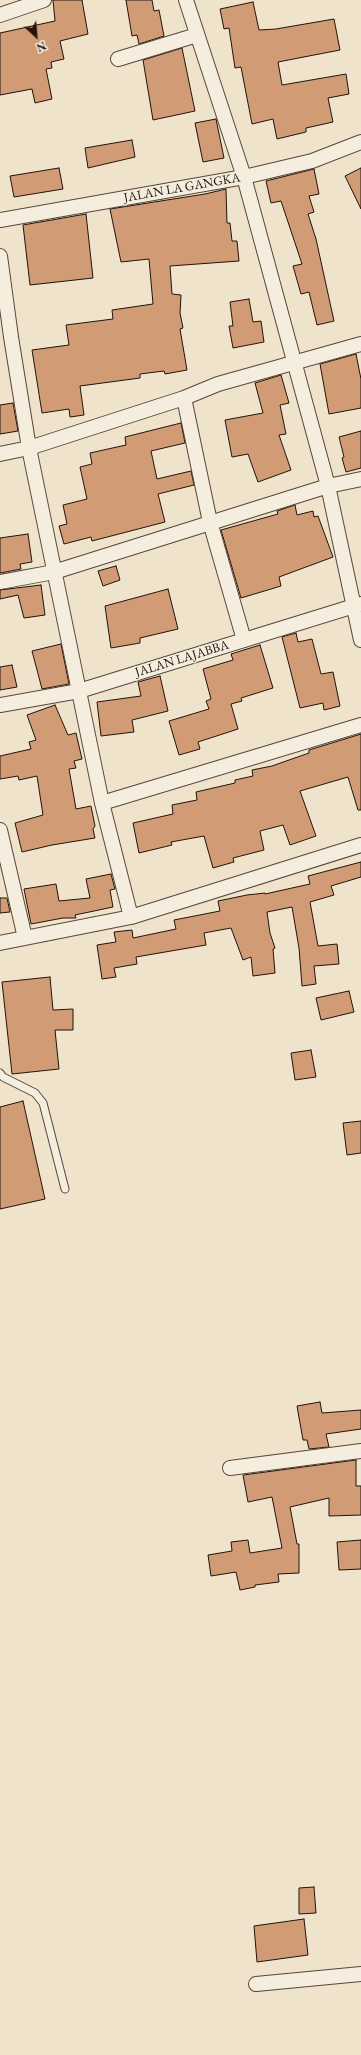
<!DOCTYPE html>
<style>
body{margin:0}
#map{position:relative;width:361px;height:2055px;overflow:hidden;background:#f0e3cb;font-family:"EB Garamond",serif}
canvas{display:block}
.north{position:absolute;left:16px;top:16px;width:40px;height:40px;-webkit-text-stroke:3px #f5eddd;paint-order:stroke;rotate:154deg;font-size:11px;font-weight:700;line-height:16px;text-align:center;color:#21130b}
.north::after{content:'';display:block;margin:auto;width:14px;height:18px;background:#21130b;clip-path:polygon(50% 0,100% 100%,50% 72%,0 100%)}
</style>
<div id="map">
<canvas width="361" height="2055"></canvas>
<div class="north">N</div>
</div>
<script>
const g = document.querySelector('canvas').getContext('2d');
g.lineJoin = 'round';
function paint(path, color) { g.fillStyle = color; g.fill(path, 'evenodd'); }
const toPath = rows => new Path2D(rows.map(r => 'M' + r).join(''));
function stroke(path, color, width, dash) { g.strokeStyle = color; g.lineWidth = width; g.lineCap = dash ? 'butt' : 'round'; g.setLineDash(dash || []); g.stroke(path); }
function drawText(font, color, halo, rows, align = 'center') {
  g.font = font + ' "EB Garamond",serif'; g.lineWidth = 3; g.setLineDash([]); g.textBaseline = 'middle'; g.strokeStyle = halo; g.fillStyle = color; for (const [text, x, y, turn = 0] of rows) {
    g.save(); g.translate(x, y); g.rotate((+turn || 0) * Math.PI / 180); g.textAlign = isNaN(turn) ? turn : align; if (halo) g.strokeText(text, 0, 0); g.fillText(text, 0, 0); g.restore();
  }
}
const building = toPath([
 [53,0,82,0,88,34,60,41,64,59,51,62,52,68,46,69,52,99,35,103,32,89,0,95,0,33,55,21,53,0],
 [126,0,152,0,154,11,159,10,164,36,139,44,137,35,132,36,126,0],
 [253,2,259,30,276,29,334,19,340,50,278,62,282,85,346,74,349,94,328,98,333,122,306,128,306,132,277,139,273,119,252,124,241,67,235,68,229,28,224,29,220,9,253,2],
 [182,48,195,111,153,120,143,60,182,48],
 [216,119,224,158,203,162,195,123,216,119],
 [132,140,135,157,88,168,85,148,132,140],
 [59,168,63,189,14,197,10,176,59,168],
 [361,168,361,209,345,176,361,168],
 [314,169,319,194,309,196,314,212,308,214,316,239,334,321,317,325,309,292,301,294,293,266,302,264,281,201,271,203,266,181,314,169],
 [226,189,227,223,230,223,232,241,237,241,239,261,170,266,172,294,181,295,180,313,183,328,180,329,187,370,165,374,164,371,140,374,140,378,80,386,84,415,70,417,69,409,42,413,32,350,69,345,66,325,113,319,112,310,153,304,149,259,121,262,110,209,205,194,226,189],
 [86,214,93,278,30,285,23,225,86,214],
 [249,299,253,322,261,321,264,342,233,348,229,326,233,326,230,302,249,299],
 [356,354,361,379,361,408,329,414,320,364,356,354],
 [281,375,289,403,280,405,286,434,279,435,291,470,258,482,248,454,232,457,225,420,263,413,255,383,281,375],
 [13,403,18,431,0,434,0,405,13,403],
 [181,423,185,443,151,451,157,479,191,471,194,485,158,494,165,522,92,541,91,537,64,544,59,526,67,524,63,505,87,499,80,467,92,464,90,453,126,445,125,437,181,423],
 [361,431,361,468,346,472,342,458,344,457,339,437,361,431],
 [295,505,297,515,313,511,314,517,318,516,333,557,279,577,281,586,241,598,221,530,278,514,277,511,295,505],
 [28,534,32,562,20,564,21,569,0,573,0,538,28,534],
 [116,566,120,580,103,586,98,571,116,566],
 [41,585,45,615,24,618,18,595,0,599,0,590,41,585],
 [168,589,178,629,140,638,140,643,111,648,105,606,168,589],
 [296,633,298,642,312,639,321,674,333,672,340,706,324,710,323,703,300,708,282,637,296,633],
 [61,644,69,684,42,689,32,651,61,644],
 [260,645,273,688,241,698,242,701,231,704,238,729,198,742,200,749,179,755,169,721,209,709,206,701,211,699,203,669,233,660,231,654,260,645],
 [12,665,17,687,0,690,0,667,12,665],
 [160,676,168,711,132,720,134,732,101,736,97,702,141,696,138,682,160,676],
 [55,705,68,735,76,733,82,759,74,761,76,768,69,769,76,809,91,806,95,826,93,829,95,838,52,845,22,852,15,823,43,815,37,776,19,780,18,776,0,779,0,756,31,749,29,742,36,740,27,715,55,705],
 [361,734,361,810,358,810,348,777,300,791,316,836,290,845,283,825,260,831,264,850,233,858,234,862,213,868,204,836,171,842,172,845,139,853,133,823,173,814,172,805,197,800,196,792,235,783,235,780,253,776,252,770,272,766,309,753,309,750,361,734],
 [361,862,361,877,331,886,334,895,310,902,318,946,337,944,339,964,314,966,316,984,302,986,299,948,292,907,267,912,270,933,275,948,273,949,275,973,253,976,251,957,243,960,231,928,204,933,206,945,136,957,137,964,114,968,116,977,102,979,97,945,116,942,114,932,132,930,133,938,176,929,174,920,220,911,218,901,247,895,265,893,265,894,310,884,308,876,361,862],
 [111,874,115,889,110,890,113,907,75,915,76,918,63,918,31,924,24,889,56,884,59,901,90,898,86,879,111,874],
 [0,898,7,898,10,912,0,913,0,898],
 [50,977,53,1010,73,1009,73,1030,55,1030,59,1069,12,1074,2,982,50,977],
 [349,991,354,1012,321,1020,316,998,349,991],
 [311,1050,316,1077,295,1080,291,1053,311,1050],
 [23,1101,45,1199,0,1209,0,1107,23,1101],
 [361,1121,361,1153,347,1155,343,1123,361,1121],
 [320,1402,322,1413,361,1410,361,1429,326,1434,329,1447,309,1449,307,1440,303,1440,297,1406,320,1402],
 [356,1460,356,1486,361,1486,361,1515,329,1516,329,1498,290,1507,297,1544,299,1544,299,1573,278,1574,279,1582,255,1585,255,1587,240,1590,236,1572,211,1576,208,1555,232,1551,231,1542,248,1540,250,1553,282,1548,272,1497,248,1502,243,1475,356,1460],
 [361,1540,361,1569,339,1570,337,1542,361,1540],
 [314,1887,316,1913,299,1914,299,1888,314,1887],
 [304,1919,308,1955,257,1962,254,1926,304,1919]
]);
paint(building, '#d09b75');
stroke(building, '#21130b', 1);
const lane = toPath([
 [0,1073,3,1077,35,1093,43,1103,65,1189]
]);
const street = toPath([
 [186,0,244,177,328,486,361,640],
 [0,15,44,0],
 [118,59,197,35],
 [0,220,244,177,312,161,361,142],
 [0,256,11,337,29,448,102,803,131,917],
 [184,398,210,522,244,640],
 [0,454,29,448,184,398,218,384,361,344],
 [0,582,54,572,328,486,361,479],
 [0,705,79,691,361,604],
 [102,803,361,725],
 [0,830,25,938],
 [0,943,131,917,361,845],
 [230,1468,361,1451],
 [256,1984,361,1974]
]);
stroke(lane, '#55473b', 9);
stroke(street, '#55473b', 16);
stroke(lane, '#f5eddd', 7);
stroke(street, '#f5eddd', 14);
drawText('13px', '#21130b', '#f5eddd', [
 ["JALAN LA GANGKA",182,188,-10],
 ["JALAN LAJABBA",182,659,-17]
]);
</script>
